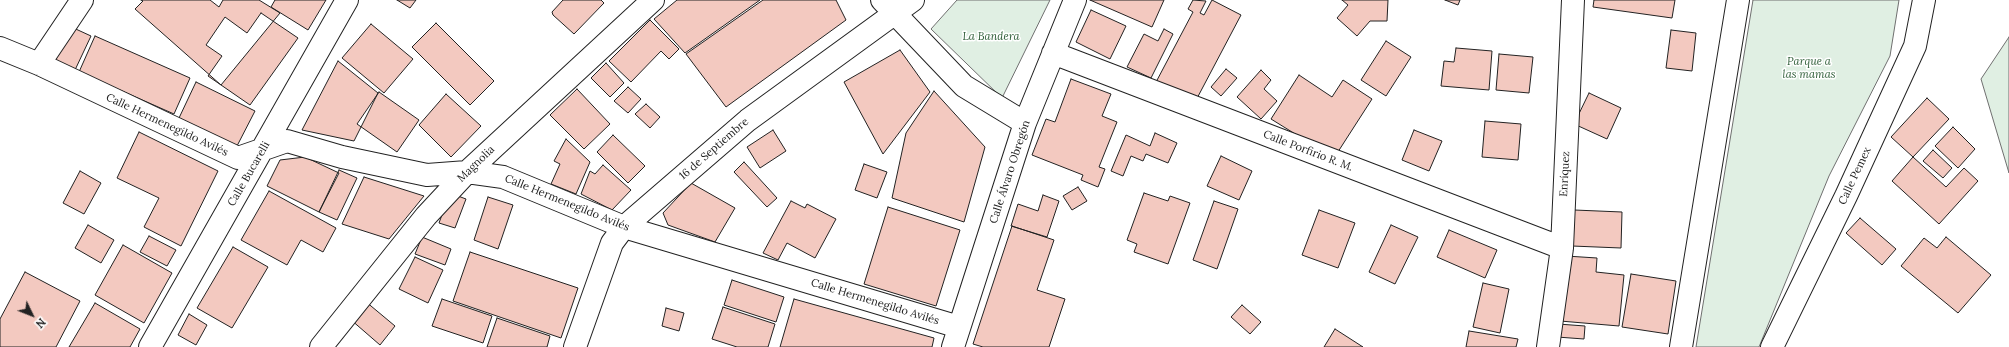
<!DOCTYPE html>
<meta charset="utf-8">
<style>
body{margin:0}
#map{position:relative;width:2009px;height:347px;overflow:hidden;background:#fff;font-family:Lora,serif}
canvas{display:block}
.north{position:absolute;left:12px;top:295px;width:40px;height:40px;-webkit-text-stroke:3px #fff;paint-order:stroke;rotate:133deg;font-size:11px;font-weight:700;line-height:16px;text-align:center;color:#222}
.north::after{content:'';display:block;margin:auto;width:14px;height:18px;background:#222;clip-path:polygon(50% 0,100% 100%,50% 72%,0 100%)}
</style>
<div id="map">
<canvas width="2009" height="347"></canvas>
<div class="north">N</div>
</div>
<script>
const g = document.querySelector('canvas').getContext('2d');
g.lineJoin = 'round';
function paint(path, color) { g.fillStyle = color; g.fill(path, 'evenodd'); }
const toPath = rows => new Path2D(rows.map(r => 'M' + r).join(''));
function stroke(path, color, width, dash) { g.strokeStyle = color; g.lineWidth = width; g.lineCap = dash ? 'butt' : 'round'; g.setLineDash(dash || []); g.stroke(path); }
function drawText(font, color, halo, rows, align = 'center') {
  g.font = font + ' Lora,serif'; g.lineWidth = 3; g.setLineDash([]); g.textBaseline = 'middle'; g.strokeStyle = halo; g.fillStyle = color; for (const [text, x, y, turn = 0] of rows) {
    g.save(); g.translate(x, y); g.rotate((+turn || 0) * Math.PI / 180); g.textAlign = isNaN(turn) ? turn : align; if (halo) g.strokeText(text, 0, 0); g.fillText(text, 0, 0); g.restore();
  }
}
const green = toPath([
 [957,0,1050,0,1002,98,931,29,957,0],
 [1753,0,1899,0,1890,56,1829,176,1759,347,1696,347,1753,0],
 [2009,37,2009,173,1981,79,2009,37]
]);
paint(green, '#e0efe3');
stroke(green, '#6f6f6f', 1);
const building = toPath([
 [141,0,210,0,219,7,223,0,259,0,280,13,221,85,135,9,143,1,141,0],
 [275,0,326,0,308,30,271,7,275,0],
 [397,0,416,0,410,8,397,0],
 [563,0,601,0,604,3,574,34,553,15,552,12,563,0],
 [677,0,760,0,685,53,654,19,677,0],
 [763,0,836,0,846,20,726,107,686,54,763,0],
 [1090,0,1164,0,1152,27,1090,0],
 [1193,0,1206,1,1200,13,1204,15,1212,0,1241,15,1194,104,1155,84,1193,12,1188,9,1193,0],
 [1342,0,1388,0,1387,21,1370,21,1357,36,1337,18,1348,5,1342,0],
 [1445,0,1460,0,1458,5,1445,0],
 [1594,0,1675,0,1672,18,1593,7,1594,0],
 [1091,10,1126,26,1110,59,1076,42,1091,10],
 [261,13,298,38,250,105,208,76,222,56,206,45,225,17,247,33,261,13],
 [650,20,679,49,669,59,661,51,631,82,609,61,650,20],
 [436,23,494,81,470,105,412,47,436,23],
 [371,24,413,59,384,93,342,58,371,24],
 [67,25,91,36,75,70,51,58,67,25],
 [1164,29,1173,34,1151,78,1127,67,1144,34,1158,41,1164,29],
 [1671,30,1696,33,1692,71,1666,68,1671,30],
 [95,36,190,78,174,114,79,72,95,36],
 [1386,41,1411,57,1386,96,1361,80,1386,41],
 [1456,48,1492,51,1489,90,1441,86,1444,61,1454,62,1456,48],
 [900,50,930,92,883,154,844,82,900,50],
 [1499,54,1533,57,1529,93,1496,90,1499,54],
 [338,61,378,93,354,141,302,130,338,61],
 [606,63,624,83,610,97,591,78,606,63],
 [1226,69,1237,78,1221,96,1211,87,1226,69],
 [1261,70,1271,80,1264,89,1277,101,1261,119,1237,97,1261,70],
 [1299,75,1332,97,1343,80,1372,99,1334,158,1271,119,1299,75],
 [1071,79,1111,94,1102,116,1117,122,1099,167,1105,169,1098,187,1081,180,1083,175,1032,155,1046,119,1055,122,1071,79],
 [196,82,255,111,237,146,179,118,196,82],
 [628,87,641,99,628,113,614,101,628,87],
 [577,89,610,124,584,149,550,115,577,89],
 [934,91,985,147,964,222,892,198,906,133,934,91],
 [379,92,419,120,397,152,357,124,379,92],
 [1589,93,1621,108,1607,139,1574,124,1589,93],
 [446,94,481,126,451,157,419,125,446,94],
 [1927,98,1949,119,1913,157,1891,137,1927,98],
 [646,104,660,117,650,128,635,114,646,104],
 [1485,121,1521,124,1518,160,1482,157,1485,121],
 [1953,127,1975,149,1958,168,1935,146,1953,127],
 [773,130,786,151,760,168,747,147,773,130],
 [1414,130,1442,141,1429,171,1402,160,1414,130],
 [139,132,218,171,181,246,144,227,159,198,117,178,139,132],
 [1155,133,1177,143,1168,163,1146,154,1143,161,1131,156,1123,176,1111,171,1126,135,1150,146,1155,133],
 [613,135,645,166,628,183,597,152,613,135],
 [566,139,590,162,576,194,551,184,560,164,554,161,566,139],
 [1933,150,1952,168,1943,178,1923,161,1933,150],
 [1221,156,1252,171,1239,200,1207,186,1221,156],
 [305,157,339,173,319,212,267,186,280,160,305,157],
 [1913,157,1946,187,1964,168,1978,181,1939,224,1892,181,1913,157],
 [744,162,777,198,767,207,734,172,744,162],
 [864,164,887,172,877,198,855,190,864,164],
 [603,165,631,190,612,210,581,194,590,171,595,174,603,165],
 [339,170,357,178,337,220,319,212,339,170],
 [80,171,101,183,84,214,63,203,80,171],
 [364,177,424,196,389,239,342,224,364,177],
 [691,183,735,208,715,242,668,225,663,213,691,183],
 [1078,187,1087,201,1072,210,1063,196,1078,187],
 [269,191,336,228,323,252,301,240,287,265,241,240,269,191],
 [450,193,466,199,455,228,439,223,450,193],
 [1144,193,1168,201,1170,196,1190,203,1168,264,1134,252,1137,244,1127,240,1144,193],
 [1043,195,1059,201,1047,237,1011,226,1018,204,1038,211,1043,195],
 [488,197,513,205,498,249,474,240,488,197],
 [791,201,805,208,807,204,836,219,815,258,787,243,778,260,763,253,791,201],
 [1214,201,1238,209,1217,269,1193,260,1214,201],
 [888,207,960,230,936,306,864,284,888,207],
 [1319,210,1355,223,1338,268,1302,255,1319,210],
 [1574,210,1622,212,1621,248,1572,246,1574,210],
 [1860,218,1896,249,1882,265,1846,233,1860,218],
 [88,225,114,240,101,263,75,248,88,225],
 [1391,225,1418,237,1395,284,1369,272,1391,225],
 [1012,226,1054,240,1037,290,1065,299,1049,347,983,347,973,344,1012,226],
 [1449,230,1497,250,1485,278,1437,257,1449,230],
 [149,236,176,250,167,266,140,252,149,236],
 [422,237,451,249,445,265,415,254,422,237],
 [1946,237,1991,275,1958,313,1901,266,1924,238,1937,248,1946,237],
 [123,245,172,273,144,323,95,295,123,245],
 [233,247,268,267,232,328,197,308,233,247],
 [470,252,578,288,561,338,453,301,470,252],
 [1566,256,1597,258,1596,272,1624,275,1619,326,1560,321,1566,256],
 [415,257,443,270,428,303,399,289,415,257],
 [25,272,80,301,56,347,0,347,0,319,25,272],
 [1631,274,1676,281,1668,334,1622,327,1631,274],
 [732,280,784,297,776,322,724,305,732,280],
 [1483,283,1509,289,1500,333,1473,327,1483,283],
 [442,299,492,316,483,343,432,326,442,299],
 [794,299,934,338,932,347,780,347,794,299],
 [365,301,395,326,380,345,350,319,365,301],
 [95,303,140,329,130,347,69,347,95,303],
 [1242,305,1261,322,1250,334,1231,317,1242,305],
 [723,307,775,324,768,347,737,347,712,339,723,307],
 [666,308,684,313,679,331,662,326,666,308],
 [189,314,207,325,196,345,178,335,189,314],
 [497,318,550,336,547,347,487,347,497,318],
 [1558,324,1585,326,1584,339,1557,337,1558,324],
 [1335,329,1363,347,1324,347,1335,329],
 [1469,331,1518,339,1516,347,1466,347,1469,331]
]);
paint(building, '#f3c9c0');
stroke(building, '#222', 1);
const minor = toPath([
 [882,0,964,86,1025,123],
 [0,48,39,64,238,158,287,141,342,157,427,175,467,172,503,177,624,227,959,327],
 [1053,53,1562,248],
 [39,64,82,0],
 [150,347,347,0],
 [321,347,426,216,467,172,653,0],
 [575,347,612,243,624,227,748,120,913,0],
 [953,347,1025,123,1075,0],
 [1548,347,1562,248,1573,0],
 [1681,347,1738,0],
 [1772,347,1846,196,1915,46,1924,0]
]);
stroke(minor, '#222', 24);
stroke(minor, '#fff', 22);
drawText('italic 11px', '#2f5e38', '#fff', [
 ["La Bandera",991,37],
 ["Parque a",1809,62],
 ["las mamas",1809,75]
]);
drawText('11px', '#222', '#fff', [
 ["Calle Hermenegildo Avilés",167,125,25],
 ["16 de Septiembre",714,149,-41],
 ["Calle Porfirio R. M.",1308,151,21],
 ["Magnolia",476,164,-44],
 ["Calle Álvaro Obregón",1010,172,-72],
 ["Calle Bucarelli",249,174,-60],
 ["Enríquez",1565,174,-87],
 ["Calle Pemex",1855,176,-65],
 ["Calle Hermenegildo Avilés",567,203,22],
 ["Calle Hermenegildo Avilés",875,302,17]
]);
</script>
